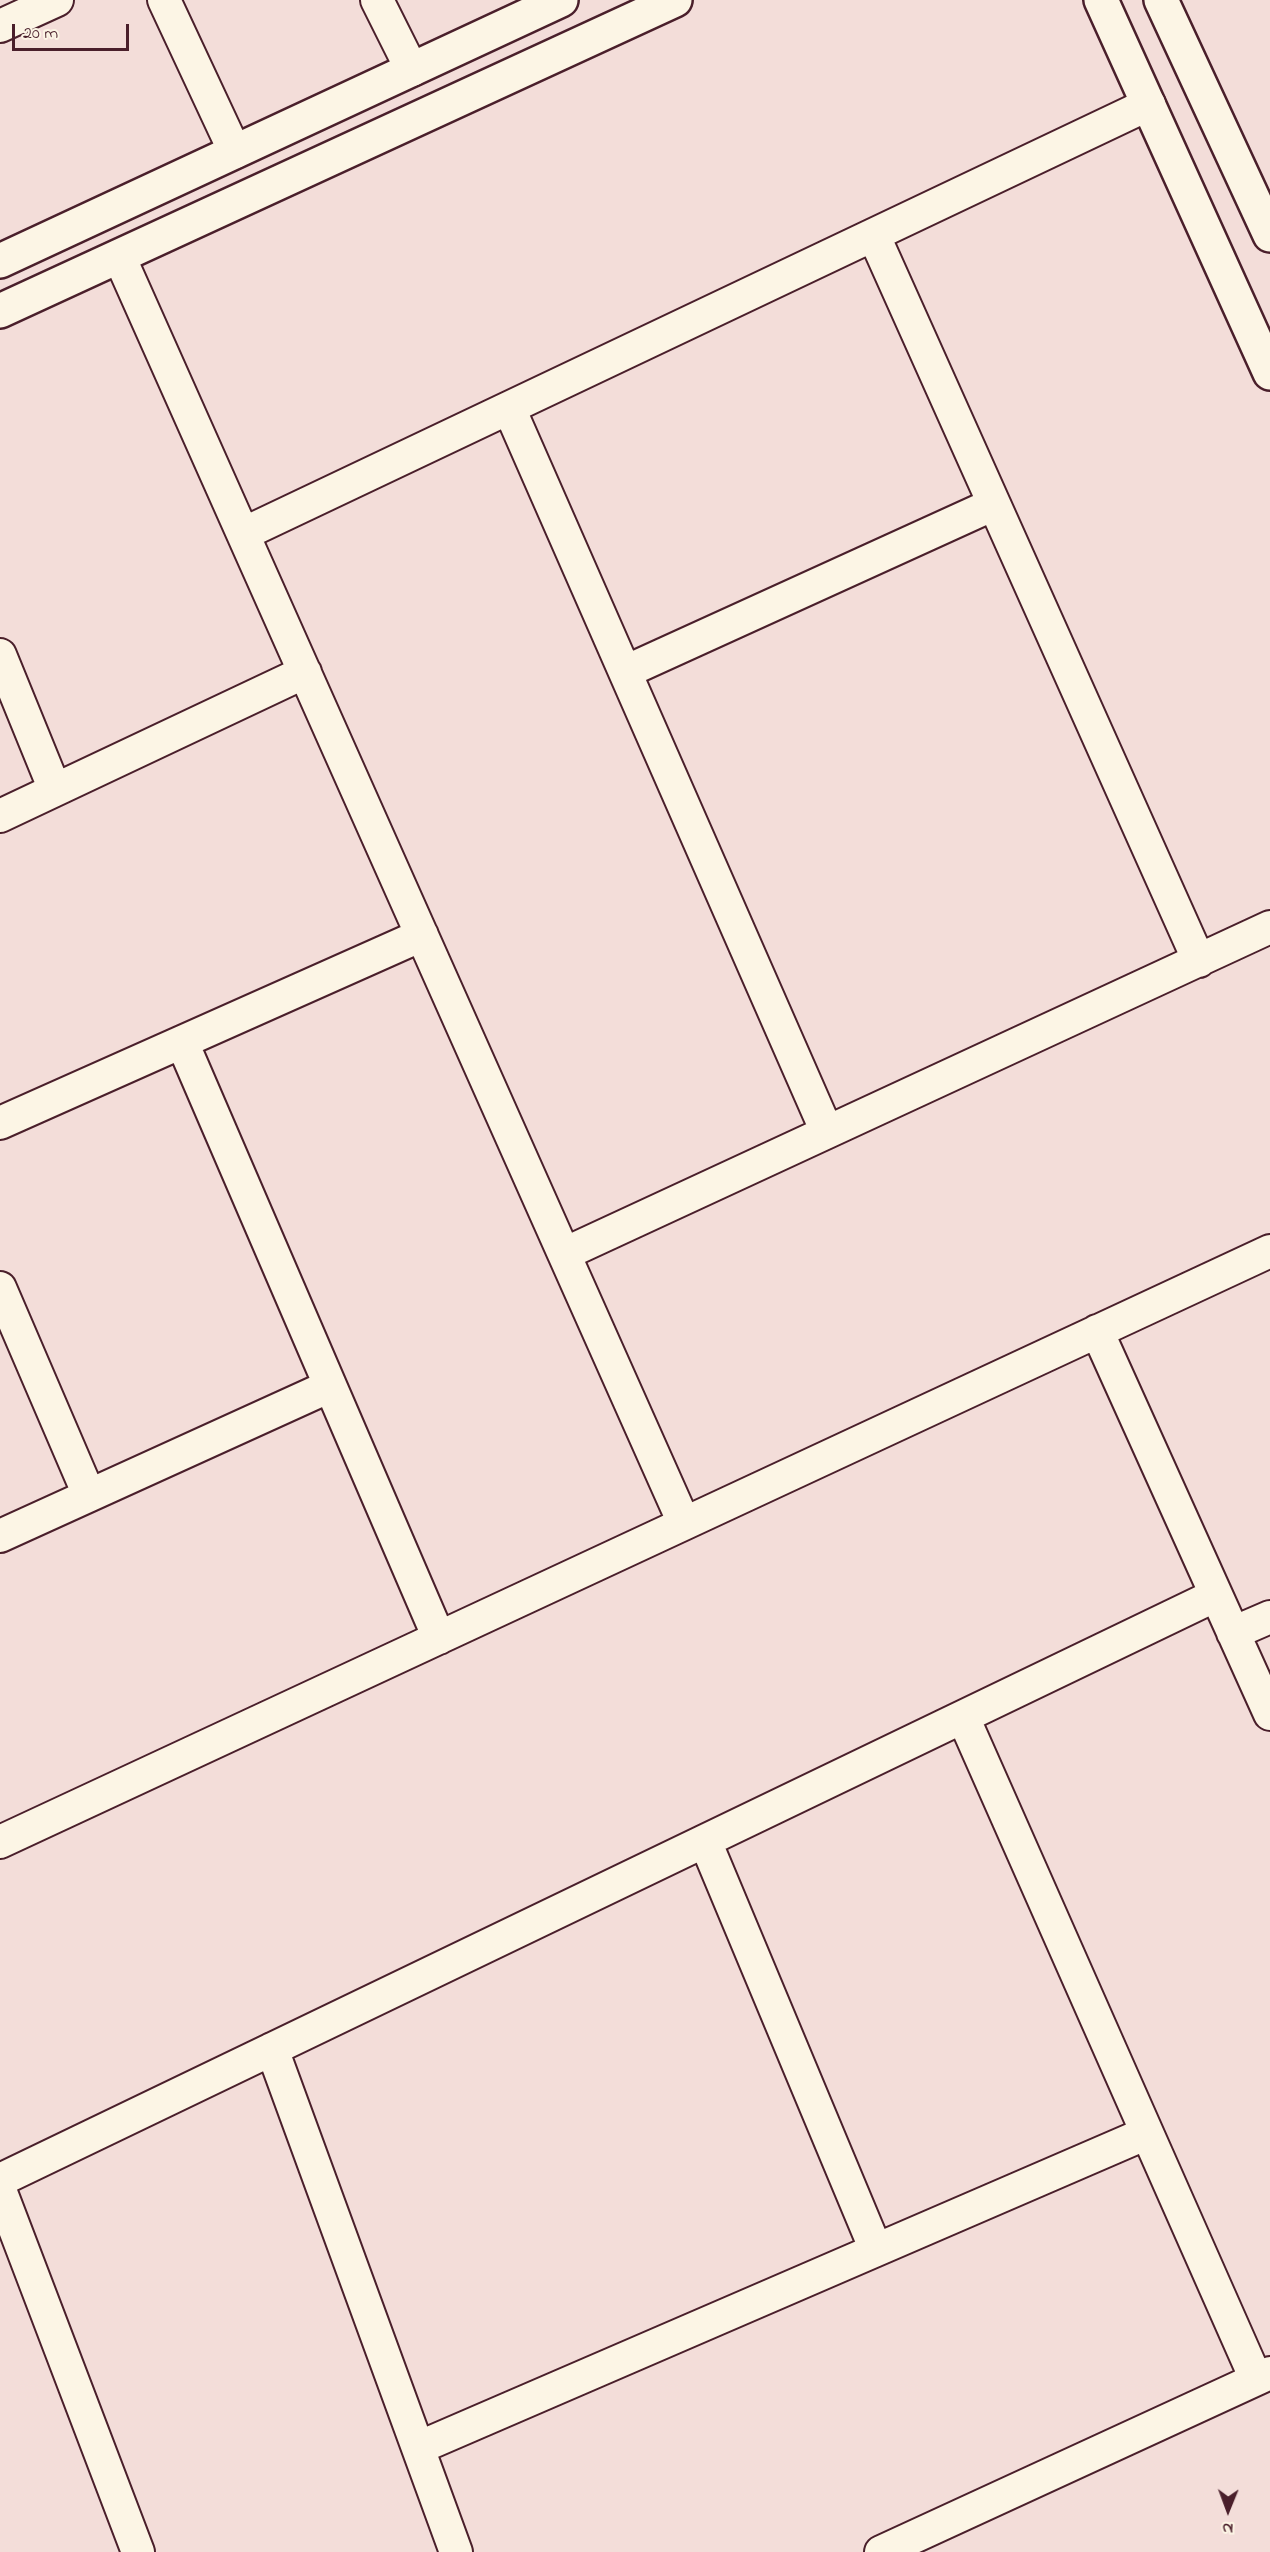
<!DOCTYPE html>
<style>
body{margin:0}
#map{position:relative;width:1270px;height:2552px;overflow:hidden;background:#f3ddd9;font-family:"Indie Flower",sans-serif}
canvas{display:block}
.north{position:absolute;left:1198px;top:2480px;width:60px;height:60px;-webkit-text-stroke:4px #fcf5e5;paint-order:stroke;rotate:181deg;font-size:16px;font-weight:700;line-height:24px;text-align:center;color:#4a1f2b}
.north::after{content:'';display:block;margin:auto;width:21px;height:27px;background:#4a1f2b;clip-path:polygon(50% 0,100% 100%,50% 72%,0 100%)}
.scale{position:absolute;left:12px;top:24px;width:117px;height:27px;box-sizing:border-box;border:3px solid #4a1f2b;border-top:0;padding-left:8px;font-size:18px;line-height:21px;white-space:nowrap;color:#4a1f2b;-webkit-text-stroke:4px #fcf5e5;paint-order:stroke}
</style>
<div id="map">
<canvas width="1270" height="2552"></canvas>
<div class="north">N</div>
<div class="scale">20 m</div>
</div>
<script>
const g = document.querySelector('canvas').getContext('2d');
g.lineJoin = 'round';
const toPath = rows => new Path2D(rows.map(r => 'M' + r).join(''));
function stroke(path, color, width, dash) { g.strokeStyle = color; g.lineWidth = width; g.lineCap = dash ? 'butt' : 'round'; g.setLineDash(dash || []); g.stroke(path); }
const street = toPath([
 [164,0,235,152],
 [377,0,412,70],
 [0,26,57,0],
 [874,236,1199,961],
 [119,256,564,1254],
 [509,408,827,1132],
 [243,534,1149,104],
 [0,655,55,790],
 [625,672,994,504],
 [0,816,305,672],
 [182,1042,439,1638],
 [0,1123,422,935],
 [0,1288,89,1495],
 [1097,1331,1270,1714],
 [684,1523,564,1254,1270,927],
 [0,1536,330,1386],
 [1233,1633,1270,1617],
 [963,1717,1256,2379],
 [705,1841,876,2250],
 [0,1842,1270,1251],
 [272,2049,456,2552],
 [0,2180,1216,1595],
 [0,2190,138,2552],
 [418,2448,1147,2133],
 [881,2552,1270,2373]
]);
const secondary = toPath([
 [1101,0,1270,373],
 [1161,0,1270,235],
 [0,261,561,0],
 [0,311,675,0]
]);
stroke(street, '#4a1f2b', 36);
stroke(secondary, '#4a1f2b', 38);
stroke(street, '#fcf5e5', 32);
stroke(secondary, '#fcf5e5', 33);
</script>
